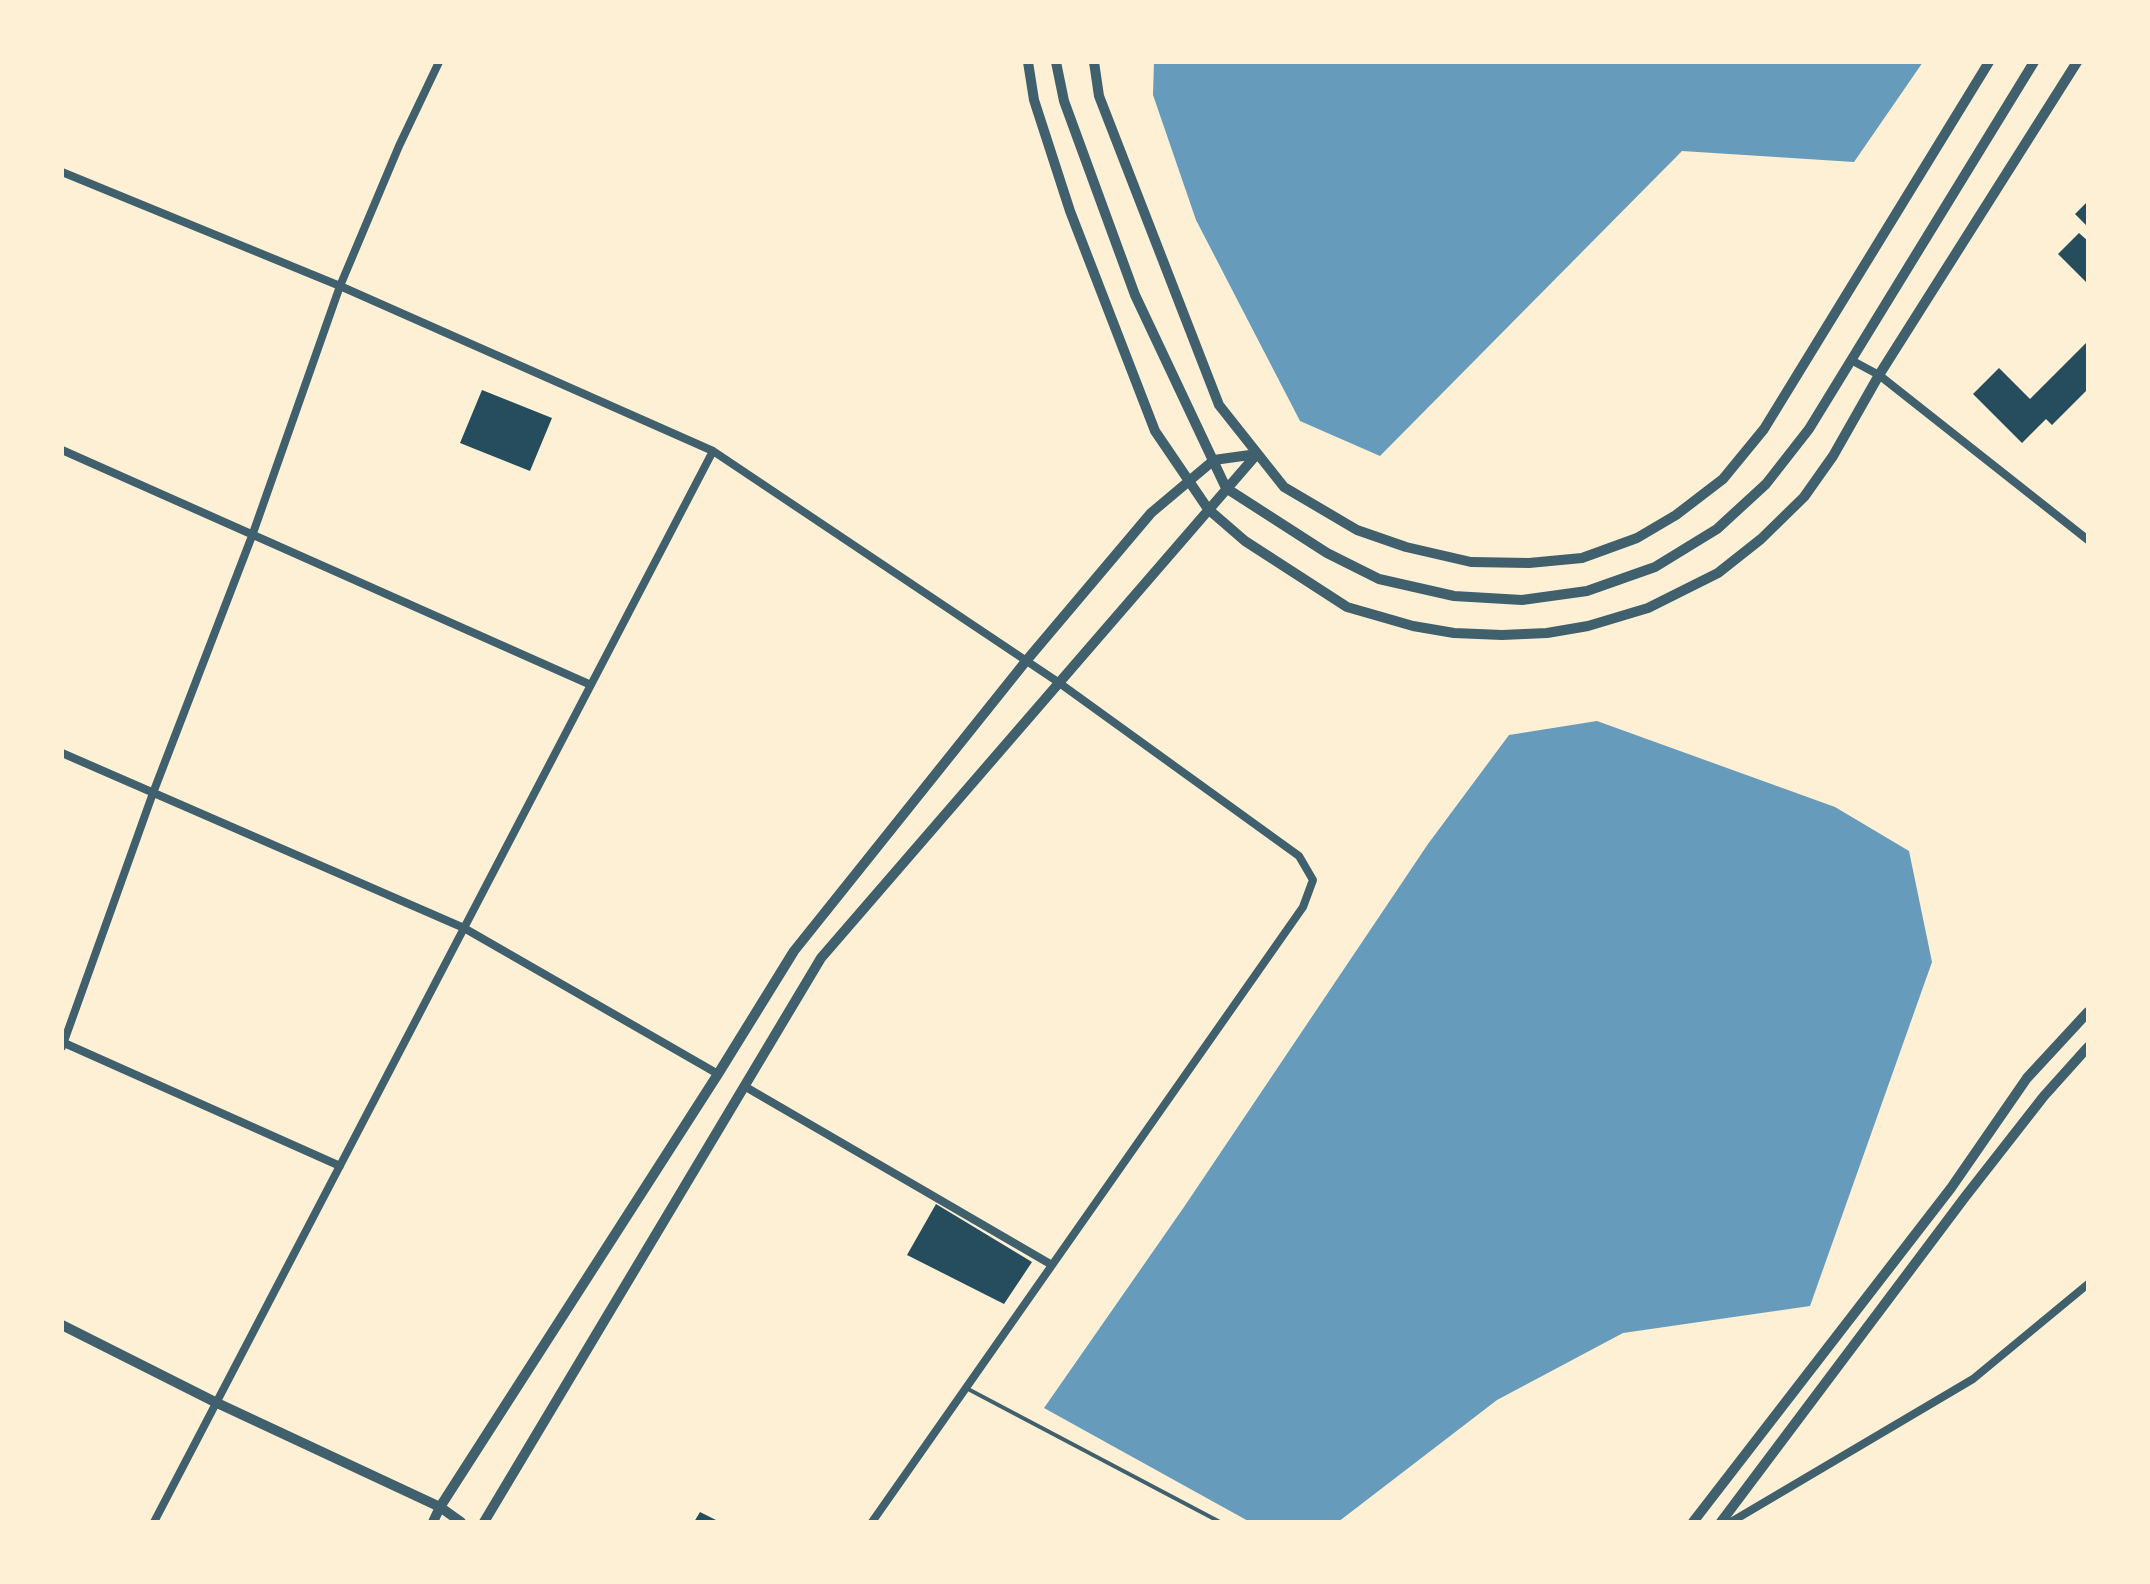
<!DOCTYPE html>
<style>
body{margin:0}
#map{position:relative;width:2150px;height:1584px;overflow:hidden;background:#fdf0d5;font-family:"Times New Roman",serif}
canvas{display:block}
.frame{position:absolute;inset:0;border:64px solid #fdf0d5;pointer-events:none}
</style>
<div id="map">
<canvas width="2150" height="1584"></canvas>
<div class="frame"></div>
</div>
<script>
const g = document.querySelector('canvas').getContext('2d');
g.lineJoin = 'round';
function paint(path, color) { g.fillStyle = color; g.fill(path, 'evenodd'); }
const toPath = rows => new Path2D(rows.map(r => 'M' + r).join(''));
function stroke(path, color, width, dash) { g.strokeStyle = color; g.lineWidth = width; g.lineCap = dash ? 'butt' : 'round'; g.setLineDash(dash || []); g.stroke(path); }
paint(toPath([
 [1154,62,1923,62,1854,162,1682,151,1380,456,1300,421,1196,220,1153,95],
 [1597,721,1835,807,1909,851,1932,962,1810,1306,1623,1333,1497,1400,1338,1522,1250,1522,1044,1408,1184,1207,1428,844,1509,735]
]), '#669bbc');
paint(toPath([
 [2088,201,2088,227,2075,214],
 [2079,233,2088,241,2088,284,2058,254],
 [2088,341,2088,389,2052,425,2046,419,2022,443,1973,394,1999,368,2030,399],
 [482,390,552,418,530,471,460,443],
 [936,1204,1032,1262,1004,1304,907,1255],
 [700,1512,720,1522,694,1522]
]), '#264d5e');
stroke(toPath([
 [968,1389,1220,1522]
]), '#3f606c', 4);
stroke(toPath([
 [62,172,340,286,713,451,1058,682,1299,856,1313,880,1303,907,872,1522],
 [1851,360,1879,375,2088,540],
 [62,450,591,685],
 [62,753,464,928,718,1074],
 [62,1042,340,1166],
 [62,1047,153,793,252,536,340,286,399,146,439,62],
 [744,1086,1052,1265],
 [154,1522,713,451],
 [1731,1522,1973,1379,2088,1284]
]), '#3f606c', 8);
stroke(toPath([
 [1028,62,1034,100,1070,211,1155,431,1208,509,1245,541,1347,607,1413,626,1454,633,1502,635,1547,633,1588,626,1648,608,1718,573,1761,539,1804,497,1833,456,1879,375,2077,62],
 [1056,62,1064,101,1135,295,1226,488,1327,553,1379,579,1454,596,1522,600,1587,591,1655,567,1717,529,1766,484,1809,429,2034,62],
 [1094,62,1099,96,1219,405,1284,487,1357,530,1406,547,1471,562,1529,563,1582,558,1637,538,1676,515,1723,479,1764,429,1989,62],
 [62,1325,215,1402,440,1507,461,1522],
 [433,1522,440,1507,718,1074,794,951,1026,661,1151,513,1214,460,1257,454],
 [484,1522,821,958,1257,454],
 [1693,1522,1951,1188,2027,1078,2088,1012],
 [1721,1522,1965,1197,2044,1096,2088,1047]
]), '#3f606c', 10);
</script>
